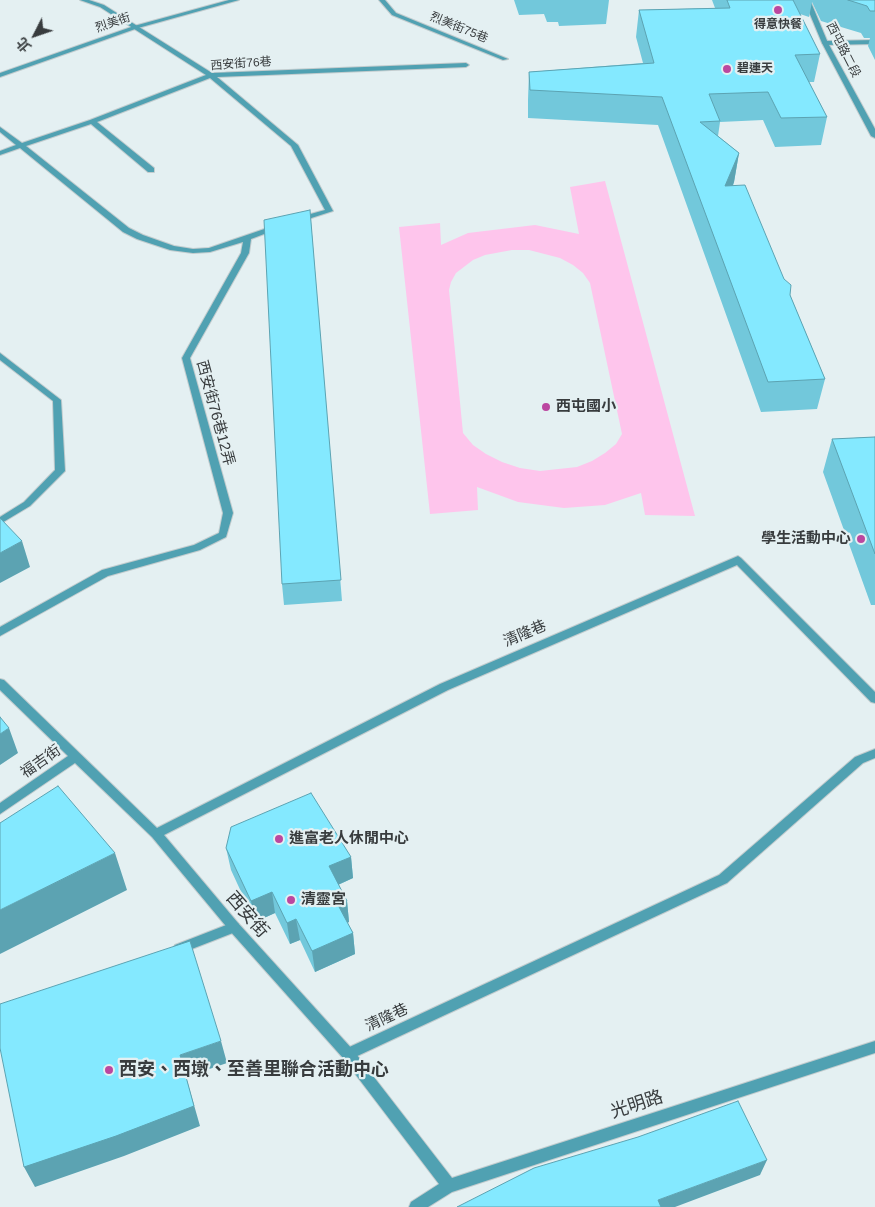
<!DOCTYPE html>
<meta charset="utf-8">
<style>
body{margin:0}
#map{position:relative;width:875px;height:1207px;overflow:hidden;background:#e4f0f2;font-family:Arial,"Noto Sans TC",sans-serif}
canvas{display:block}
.north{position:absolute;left:10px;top:10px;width:50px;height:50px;-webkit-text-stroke:4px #e4f0f2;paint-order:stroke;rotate:229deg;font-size:14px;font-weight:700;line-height:20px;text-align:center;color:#383c3e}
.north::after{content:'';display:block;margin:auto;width:18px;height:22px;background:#383c3e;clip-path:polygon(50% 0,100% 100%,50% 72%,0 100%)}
</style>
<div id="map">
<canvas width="875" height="1207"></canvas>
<div class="north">北</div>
</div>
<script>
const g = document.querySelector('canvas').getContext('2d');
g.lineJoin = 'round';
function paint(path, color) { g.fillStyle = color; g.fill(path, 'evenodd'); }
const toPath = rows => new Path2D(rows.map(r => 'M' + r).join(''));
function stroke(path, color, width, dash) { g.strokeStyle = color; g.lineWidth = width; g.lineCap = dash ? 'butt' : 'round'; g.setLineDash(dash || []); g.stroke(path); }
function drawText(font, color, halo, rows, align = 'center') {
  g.font = font + ' Arial,"Noto Sans TC",sans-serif'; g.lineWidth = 4.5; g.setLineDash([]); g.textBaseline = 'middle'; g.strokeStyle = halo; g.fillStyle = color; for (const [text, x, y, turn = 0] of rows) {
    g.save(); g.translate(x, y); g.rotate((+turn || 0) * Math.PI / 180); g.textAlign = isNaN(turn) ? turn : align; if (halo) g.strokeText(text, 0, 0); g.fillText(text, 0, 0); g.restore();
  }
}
paint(toPath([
 [605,181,695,516,645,515,641,493,605,505,564,508,518,502,477,487,478,510,430,514,399,227,440,223,441,245,468,233,535,225,579,234,570,187],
 [512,250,529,250,560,258,573,265,583,273,590,283,622,434,616,444,605,453,592,461,577,467,540,471,520,468,502,462,486,454,473,445,463,433,449,290,451,282,456,273,473,260,485,255]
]), '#fec5ec');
const service = toPath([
 [80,0,89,0,104,5,212,73,466,63,469,65,466,67,217,77,298,145,333,211,299,222,295,220,296,218,325,210,291,146,210,78,97,122,154,168,154,172,148,172,91,124,26,146,129,228,143,235,174,246,193,249,209,248,273,226,276,226,280,228,251,239,249,253,190,358,233,513,226,537,200,550,108,576,0,636,0,627,102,570,194,545,219,533,223,513,182,358,241,253,243,242,210,252,193,253,170,250,137,239,123,232,20,148,0,155,0,151,16,145,0,132,0,127,22,143,90,120,206,75,100,7,80,0],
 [379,0,385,0,396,13,508,59,503,60,392,15,379,0],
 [0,353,61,400,65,471,30,506,0,524,0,517,24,502,55,470,53,401,0,360,0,353],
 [875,749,875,758,863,763,727,883,353,1058,348,1060,343,1058,342,1054,343,1050,719,875,855,757,875,749],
 [234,922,238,923,240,927,238,931,179,954,175,953,173,949,175,945,234,922]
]);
const minor = toPath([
 [229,0,239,0,138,28,0,77,0,73,134,26,229,0],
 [875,40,875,44,825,45,822,43,825,41,875,40],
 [738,556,741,558,875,692,875,703,871,702,737,565,448,690,164,835,238,923,353,1050,452,1178,875,1041,875,1053,452,1192,428,1207,409,1207,411,1202,439,1184,343,1058,230,931,152,837,75,763,0,814,0,803,68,756,0,690,0,679,4,680,157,828,440,684,738,556]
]);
const tertiary = toPath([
 [804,0,810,0,828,43,875,129,875,138,871,136,822,43,804,0]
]);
stroke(service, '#c2ccce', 2);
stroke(minor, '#c2ccce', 2);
stroke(tertiary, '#c2ccce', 2);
paint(service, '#50a1b2');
paint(minor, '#50a1b2');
paint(tertiary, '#50a1b2');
paint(toPath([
 [514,0,609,0,606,24,559,26,558,22,547,22,544,14,519,15],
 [712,0,875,0,875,60,868,46,870,38,864,38,861,33,821,21,812,2,809,17,800,14,820,54,814,82,809,82,827,117,821,145,775,147,763,120,720,122,718,136,739,153,734,182,733,186,790,295,825,379,817,409,761,412,658,125,528,118,528,100,529,72,643,63,636,37,639,10,715,8],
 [310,210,342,601,284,605,282,584],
 [875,437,875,605,871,605,823,472,832,439],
 [226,848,351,857,353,878,338,885,347,901,349,922,347,923,353,933,355,954,315,972,300,940,290,944,275,913,255,922,231,870]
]), '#72c8db');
paint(toPath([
 [739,153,734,182,720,215,725,186],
 [22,541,30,567,0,583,0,553],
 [9,728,18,753,0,765,0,734],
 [115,853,127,890,0,954,0,910],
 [351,857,353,878,331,888,329,866],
 [272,892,275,913,255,922,251,901],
 [347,901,349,922,340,926,338,905],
 [296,919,300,940,290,944,287,923],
 [353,933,355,954,315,972,312,951],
 [221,1041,227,1063,186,1077,200,1126,124,1156,35,1187,24,1167,180,1055],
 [767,1160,760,1175,675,1207,656,1207,658,1200]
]), '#5ca3b2');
const building = toPath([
 [727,0,793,0,820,54,795,55,827,117,781,118,768,92,709,94,720,121,700,122,739,153,725,186,745,185,784,279,791,285,790,295,825,379,768,382,662,97,530,90,529,72,654,63,639,10,730,8,727,0],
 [848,0,875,0,875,11,870,11,867,6,848,0],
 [310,210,341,580,282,584,264,220,310,210],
 [875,437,875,554,832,439,875,437],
 [0,518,22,541,0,553,0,518],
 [0,717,9,728,0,734,0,717],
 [58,786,115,853,0,910,0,823,58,786],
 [311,793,351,857,329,866,347,901,338,905,353,933,312,951,296,919,287,923,272,892,251,901,226,848,231,827,311,793],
 [190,941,221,1041,180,1055,194,1106,116,1136,24,1167,0,1048,0,1004,190,941],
 [738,1101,767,1160,658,1200,661,1207,457,1207,534,1168,638,1137,738,1101]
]);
paint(building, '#84e9ff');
stroke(building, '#5ca3b2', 1);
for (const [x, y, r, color] of [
 [778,10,5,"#bb47a0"],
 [727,69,5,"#bb47a0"],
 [546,407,5,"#bb47a0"],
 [861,539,5,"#bb47a0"],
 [279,839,5,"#bb47a0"],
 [291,900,5,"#bb47a0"],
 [109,1070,5,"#bb47a0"]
]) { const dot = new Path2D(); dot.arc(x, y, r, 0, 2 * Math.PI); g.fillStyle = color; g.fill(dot); stroke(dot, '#e4f0f2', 2); }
drawText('12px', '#383c3e', '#e4f0f2', [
 ["烈美街",113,23,-19],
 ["烈美街75巷",459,28,22],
 ["西屯路二段",843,50,63],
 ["西安街76巷",241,64,-4]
]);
drawText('bold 12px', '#383c3e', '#e4f0f2', [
 ["得意快餐",778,25],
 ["碧連天",737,69,"left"]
]);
drawText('bold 15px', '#383c3e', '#e4f0f2', [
 ["西屯國小",556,407],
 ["學生活動中心",851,539,"right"],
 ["進富老人休閒中心",289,839],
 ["清靈宮",301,900]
], 'left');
drawText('15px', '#383c3e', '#e4f0f2', [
 ["西安街76巷12弄",215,413,75],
 ["清隆巷",525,634,-23],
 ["福吉街",41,762,-35],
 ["清隆巷",387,1018,-25]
]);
drawText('18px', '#383c3e', '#e4f0f2', [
 ["西安街",247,915,49],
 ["光明路",637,1105,-18]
]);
drawText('bold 18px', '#383c3e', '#e4f0f2', [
 ["西安、西墩、至善里聯合活動中心",119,1070]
], 'left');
</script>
